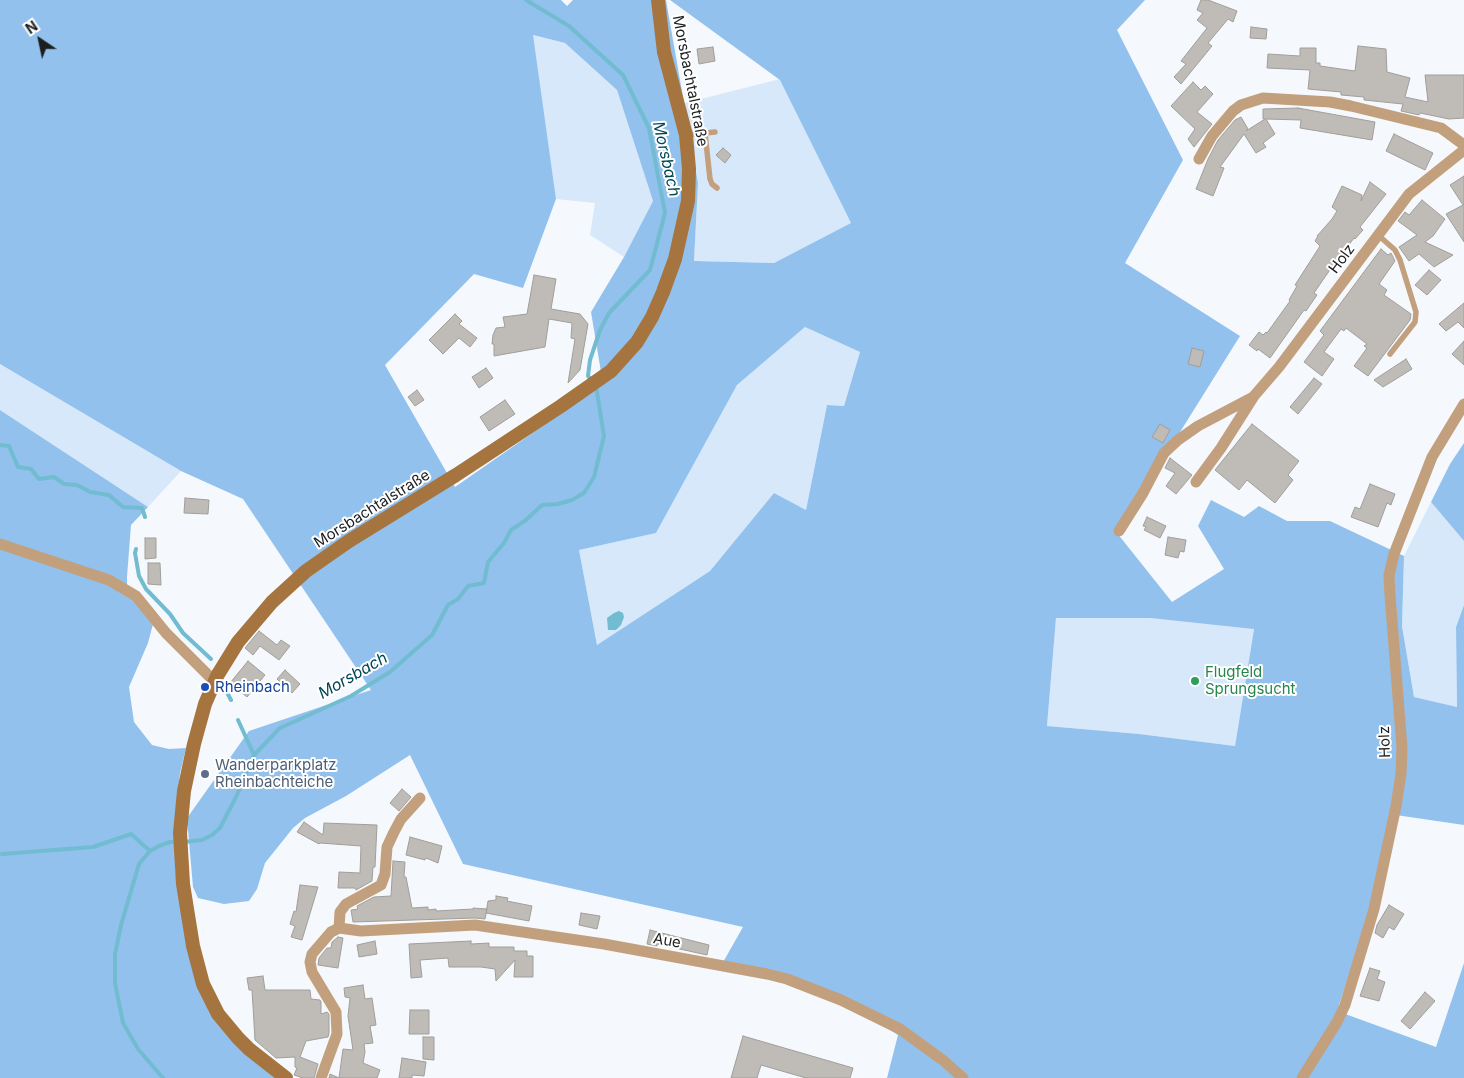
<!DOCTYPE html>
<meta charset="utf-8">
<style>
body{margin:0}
#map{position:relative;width:1464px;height:1078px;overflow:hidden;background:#f5f9fd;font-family:Inter,sans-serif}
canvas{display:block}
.north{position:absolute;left:15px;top:15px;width:50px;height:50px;-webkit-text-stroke:4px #fff;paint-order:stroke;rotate:326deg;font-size:14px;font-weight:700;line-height:20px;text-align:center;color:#1c1e1f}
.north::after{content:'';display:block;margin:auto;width:18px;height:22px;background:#1c1e1f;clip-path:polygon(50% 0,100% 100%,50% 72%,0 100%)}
</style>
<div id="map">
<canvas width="1464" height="1078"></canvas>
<div class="north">N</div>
</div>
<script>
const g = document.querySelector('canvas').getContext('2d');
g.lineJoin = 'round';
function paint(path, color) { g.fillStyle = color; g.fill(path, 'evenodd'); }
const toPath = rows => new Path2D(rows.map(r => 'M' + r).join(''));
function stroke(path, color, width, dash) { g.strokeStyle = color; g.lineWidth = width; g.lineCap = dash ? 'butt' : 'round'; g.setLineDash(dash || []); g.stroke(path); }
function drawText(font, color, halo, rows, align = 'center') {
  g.font = font + ' Inter,sans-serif'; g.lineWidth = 4; g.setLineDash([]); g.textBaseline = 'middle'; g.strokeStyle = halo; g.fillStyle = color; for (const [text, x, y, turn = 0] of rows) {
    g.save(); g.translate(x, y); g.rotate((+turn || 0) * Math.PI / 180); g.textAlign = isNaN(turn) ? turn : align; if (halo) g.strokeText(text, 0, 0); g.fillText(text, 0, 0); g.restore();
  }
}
paint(toPath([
 [532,35,565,43,617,90,653,201,624,257,590,235,595,203,556,199],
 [780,79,851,223,774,263,694,261,698,183,685,103],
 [805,327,860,352,844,406,827,405,806,510,774,493,710,571,597,645,579,550,656,533,737,385],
 [0,364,181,471,148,507,0,410],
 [1431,502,1464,541,1464,605,1456,627,1457,707,1414,697,1402,626,1404,556],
 [1056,618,1150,618,1254,628,1235,746,1139,734,1047,726]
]), '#d6e8f9');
paint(toPath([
 [0,0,561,0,567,6,573,0,666,0,698,183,694,261,774,263,851,223,780,80,670,0,1145,0,1117,30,1183,160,1125,263,1240,336,1117,533,1172,602,1224,569,1198,526,1211,500,1244,517,1259,506,1287,521,1330,521,1404,556,1402,626,1414,697,1457,707,1456,627,1464,605,1464,825,1389,814,1370,911,1337,1011,1436,1047,1464,963,1464,1078,887,1078,898,1035,842,998,722,964,743,927,463,864,410,755,346,796,305,818,293,828,265,863,257,889,249,901,224,904,198,898,193,887,187,818,249,731,371,690,243,499,181,471,0,364],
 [533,35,565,43,617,90,653,201,624,257,591,312,603,384,455,487,385,365,474,274,523,288,556,199],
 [805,327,860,352,844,406,827,405,806,510,774,493,710,571,597,645,579,550,656,533,737,385],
 [1056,618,1150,618,1254,629,1235,746,1139,734,1047,726],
 [0,410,148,507,131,525,127,577,127,594,138,604,153,624,148,643,129,687,134,722,152,745,169,749,186,748,180,773,175,816,175,869,189,948,207,1004,282,1078,0,1078],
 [1464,443,1464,541,1431,502,1450,464]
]), '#92c1ed');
paint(toPath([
 [619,611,623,613,624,617,621,625,616,630,608,630,607,618,614,613]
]), '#71bcd0');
stroke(toPath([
 [526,0,569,26,623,75,649,128,665,213,650,270,609,313,600,330,590,360,588,376,592,381],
 [0,445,9,446,18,467,31,469,39,479,54,477,64,484,77,485,90,492,109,495,123,507,142,508,145,517],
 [136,549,135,553,139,576,146,589,170,614,183,633,211,659],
 [223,685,231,700],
 [238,720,254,755],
 [184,842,202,840,212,835,220,828,237,795,254,755,280,728,351,696,390,672,432,635,448,605,458,599,468,586,484,583,488,562,504,543,511,530,526,520,542,505,558,504,572,500,584,493,594,477,604,436,596,386],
 [2,854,93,847,131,834,150,851],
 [163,1078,138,1049,123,1023,115,983,115,954,121,925,139,864,150,851,159,846,170,842,177,842]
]), '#71bcd0', 4);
const building = toPath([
 [1201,0,1208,0,1237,11,1233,22,1228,19,1208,43,1212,46,1181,84,1174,77,1186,64,1181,61,1207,28,1197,20,1203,13,1197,10,1201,0],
 [1251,27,1267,29,1266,39,1250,38,1251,27],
 [1358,46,1386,49,1387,72,1410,78,1405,97,1428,102,1425,75,1464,75,1464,118,1449,119,1420,113,1419,115,1401,111,1403,104,1364,100,1364,97,1341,95,1341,92,1308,89,1310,70,1267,68,1268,54,1300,56,1300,48,1316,48,1316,63,1320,63,1320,66,1355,71,1358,46],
 [713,47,715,61,699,64,697,49,713,47],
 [1193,82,1201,90,1205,86,1213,94,1197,112,1212,124,1194,147,1188,139,1195,129,1171,106,1193,82],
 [1298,108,1375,122,1372,140,1300,128,1301,120,1266,119,1275,134,1263,143,1266,147,1256,153,1244,134,1220,167,1224,168,1213,196,1196,189,1208,159,1218,140,1235,120,1241,117,1248,129,1246,131,1265,119,1263,119,1263,109,1298,108],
 [1394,134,1433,153,1425,170,1386,151,1394,134],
 [723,148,731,155,725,163,716,155,723,148],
 [1464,176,1464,242,1446,214,1463,205,1450,185,1464,176],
 [1370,182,1386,194,1360,227,1363,230,1355,239,1354,238,1327,274,1314,293,1317,295,1306,311,1304,310,1270,358,1258,349,1257,351,1249,345,1259,332,1263,335,1266,332,1267,333,1290,301,1289,300,1297,286,1295,285,1320,246,1315,241,1318,236,1317,236,1332,219,1337,211,1332,207,1342,186,1362,195,1361,201,1370,182],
 [1422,200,1445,219,1433,236,1425,242,1453,255,1434,267,1419,254,1409,261,1399,247,1417,235,1398,221,1405,212,1409,215,1422,200],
 [1381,249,1388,255,1391,253,1395,261,1379,284,1387,290,1384,295,1411,314,1410,320,1368,376,1354,366,1367,348,1364,346,1367,344,1346,328,1344,331,1341,329,1324,352,1334,359,1322,376,1304,362,1324,335,1320,331,1381,249],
 [1429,270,1441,280,1427,295,1415,285,1429,270],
 [534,275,556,279,551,309,580,314,588,324,580,370,568,383,575,339,571,338,572,323,549,319,545,347,494,356,494,344,492,344,493,335,496,328,505,327,503,317,527,314,534,275],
 [1464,303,1464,328,1458,322,1446,331,1439,324,1464,303],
 [455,314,462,321,459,324,477,338,470,347,459,338,443,354,429,340,455,314],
 [1464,341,1464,365,1452,354,1464,341],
 [1192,348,1204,351,1200,367,1188,364,1192,348],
 [1406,359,1412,369,1396,379,1383,387,1374,380,1406,359],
 [486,368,493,378,479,388,472,377,486,368],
 [1314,378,1322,384,1298,414,1290,407,1314,378],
 [417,390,424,400,415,406,408,397,417,390],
 [505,400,515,414,489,431,480,417,505,400],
 [1160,424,1170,430,1163,443,1152,437,1160,424],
 [1252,424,1299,461,1288,475,1293,480,1275,503,1247,480,1239,490,1215,470,1252,424],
 [1170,458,1192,475,1176,494,1166,486,1175,473,1165,468,1170,458],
 [1370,484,1395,494,1391,505,1387,503,1378,527,1351,517,1355,507,1360,509,1370,484],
 [185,498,209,500,208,514,184,513,185,498],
 [1147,517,1166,526,1160,538,1144,530,1146,527,1143,526,1147,517],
 [1168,537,1186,540,1184,552,1180,551,1178,558,1165,555,1168,537],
 [145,538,156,538,156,558,145,559,145,538],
 [148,563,160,563,161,585,148,584,148,563],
 [259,631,277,645,281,640,290,646,279,660,260,646,253,655,245,648,259,631],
 [248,661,265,675,247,697,230,683,248,661],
 [285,670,300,684,292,693,277,679,285,670],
 [402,789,411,797,399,811,390,803,402,789],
 [304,822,323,835,324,823,377,825,375,867,373,867,372,881,356,890,355,888,338,888,339,872,360,873,361,846,320,843,319,844,297,832,304,822],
 [410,837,442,846,438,863,426,858,425,860,406,855,410,837],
 [393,861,405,862,404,877,406,877,412,908,428,907,428,910,436,909,436,911,473,909,473,908,487,909,485,919,475,918,353,922,351,910,358,909,357,906,374,897,391,896,393,861],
 [300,885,318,887,302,940,291,937,295,926,290,924,294,911,296,912,300,885],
 [496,896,508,898,507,901,532,906,529,921,486,913,488,901,496,900,496,896],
 [1389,905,1404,914,1394,930,1389,927,1383,938,1375,933,1377,925,1389,905],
 [581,913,600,916,597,929,579,925,581,913],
 [650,930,709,945,707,955,657,944,657,946,647,944,650,930],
 [338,937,343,938,338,968,318,965,319,958,327,948,331,948,332,942,338,937],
 [375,941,377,954,359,957,357,945,375,941],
 [471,941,471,944,489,943,489,947,514,947,514,951,527,951,527,956,533,956,533,977,514,977,515,960,496,981,495,969,481,967,449,967,448,958,420,960,422,977,411,978,409,944,471,941],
 [1370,968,1380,971,1377,979,1385,982,1379,1001,1360,996,1370,968],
 [263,976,265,990,310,990,311,999,320,1000,321,1002,321,1014,327,1012,329,1014,329,1033,328,1037,306,1041,300,1057,318,1064,314,1078,303,1078,294,1075,297,1068,295,1067,295,1057,276,1058,255,1040,252,990,249,990,247,978,263,976],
 [363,985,365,999,372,998,376,1025,370,1026,373,1043,364,1044,365,1052,363,1063,380,1070,377,1078,329,1078,330,1074,339,1078,343,1049,353,1050,348,1016,350,998,345,997,344,988,363,985],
 [1425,992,1435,1001,1410,1029,1401,1021,1425,992],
 [410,1010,429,1010,429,1034,409,1034,410,1010],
 [743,1036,853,1068,850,1078,806,1078,761,1065,757,1078,731,1078,743,1036],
 [423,1037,434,1037,434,1060,423,1059,423,1037],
 [402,1058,426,1062,424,1076,412,1075,412,1078,399,1078,402,1058]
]);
paint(building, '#bfbcb8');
stroke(building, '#a19e9a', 1);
stroke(toPath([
 [705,133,710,179,712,184,717,188],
 [686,135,715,132],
 [1378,235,1395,250,1400,260,1416,312,1415,322,1390,354]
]), '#c3a07d', 5.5);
stroke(toPath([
 [1199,159,1212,136,1233,111,1241,105,1263,98,1330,102,1351,106,1441,128,1464,145],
 [1196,482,1221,448,1254,396,1279,367,1409,194,1464,150],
 [1119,531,1143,493,1164,453,1178,440,1198,426,1253,397],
 [0,544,109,580,136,596,166,633,214,681],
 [339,928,340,912,346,904,381,885,385,874,387,847,394,832,401,819,420,798],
 [321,1078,337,1034,336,1012,312,972,310,962,312,954,331,932,339,928,361,931,475,925,604,944,767,974,787,979,841,1000,900,1029,944,1061,963,1078],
 [1302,1078,1337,1022,1345,1005,1374,909,1396,806,1401,774,1402,748,1390,595,1389,575,1394,554,1432,457,1464,404]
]), '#c3a07d', 11);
stroke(toPath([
 [286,1078,249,1049,238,1038,218,1014,203,984,193,946,183,884,180,833,184,791,194,744,205,704,217,676,238,642,272,602,306,571,349,541,456,475,561,406,611,371,637,342,652,317,663,292,675,259,688,201,689,169,686,135,664,52,658,0]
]), '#a6743e', 14);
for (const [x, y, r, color] of [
 [1195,681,5,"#2e9e5b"],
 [205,687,5,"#1a4fb4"],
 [205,774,5,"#5c6f8a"]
]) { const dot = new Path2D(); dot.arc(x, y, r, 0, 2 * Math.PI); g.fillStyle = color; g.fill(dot); stroke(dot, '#fff', 2); }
drawText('15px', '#1c1e1f', '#fff', [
 ["Morsbachtalstraße",690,81,79],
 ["Holz",1342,259,-53],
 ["Morsbachtalstraße",372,509,-32],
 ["Holz",1385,742,-92],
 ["Aue",667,941,10]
]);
drawText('15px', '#27864d', '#fff', [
 ["Flugfeld",1205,672],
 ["Sprungsucht",1205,689]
], 'left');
drawText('15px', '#164399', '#fff', [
 ["Rheinbach",215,687]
], 'left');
drawText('15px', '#4e5e75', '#fff', [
 ["Wanderparkplatz",215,765],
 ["Rheinbachteiche",215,782]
], 'left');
drawText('italic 16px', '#004756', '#fff', [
 ["Morsbach",666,159,77],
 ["Morsbach",353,676,-30]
]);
</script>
